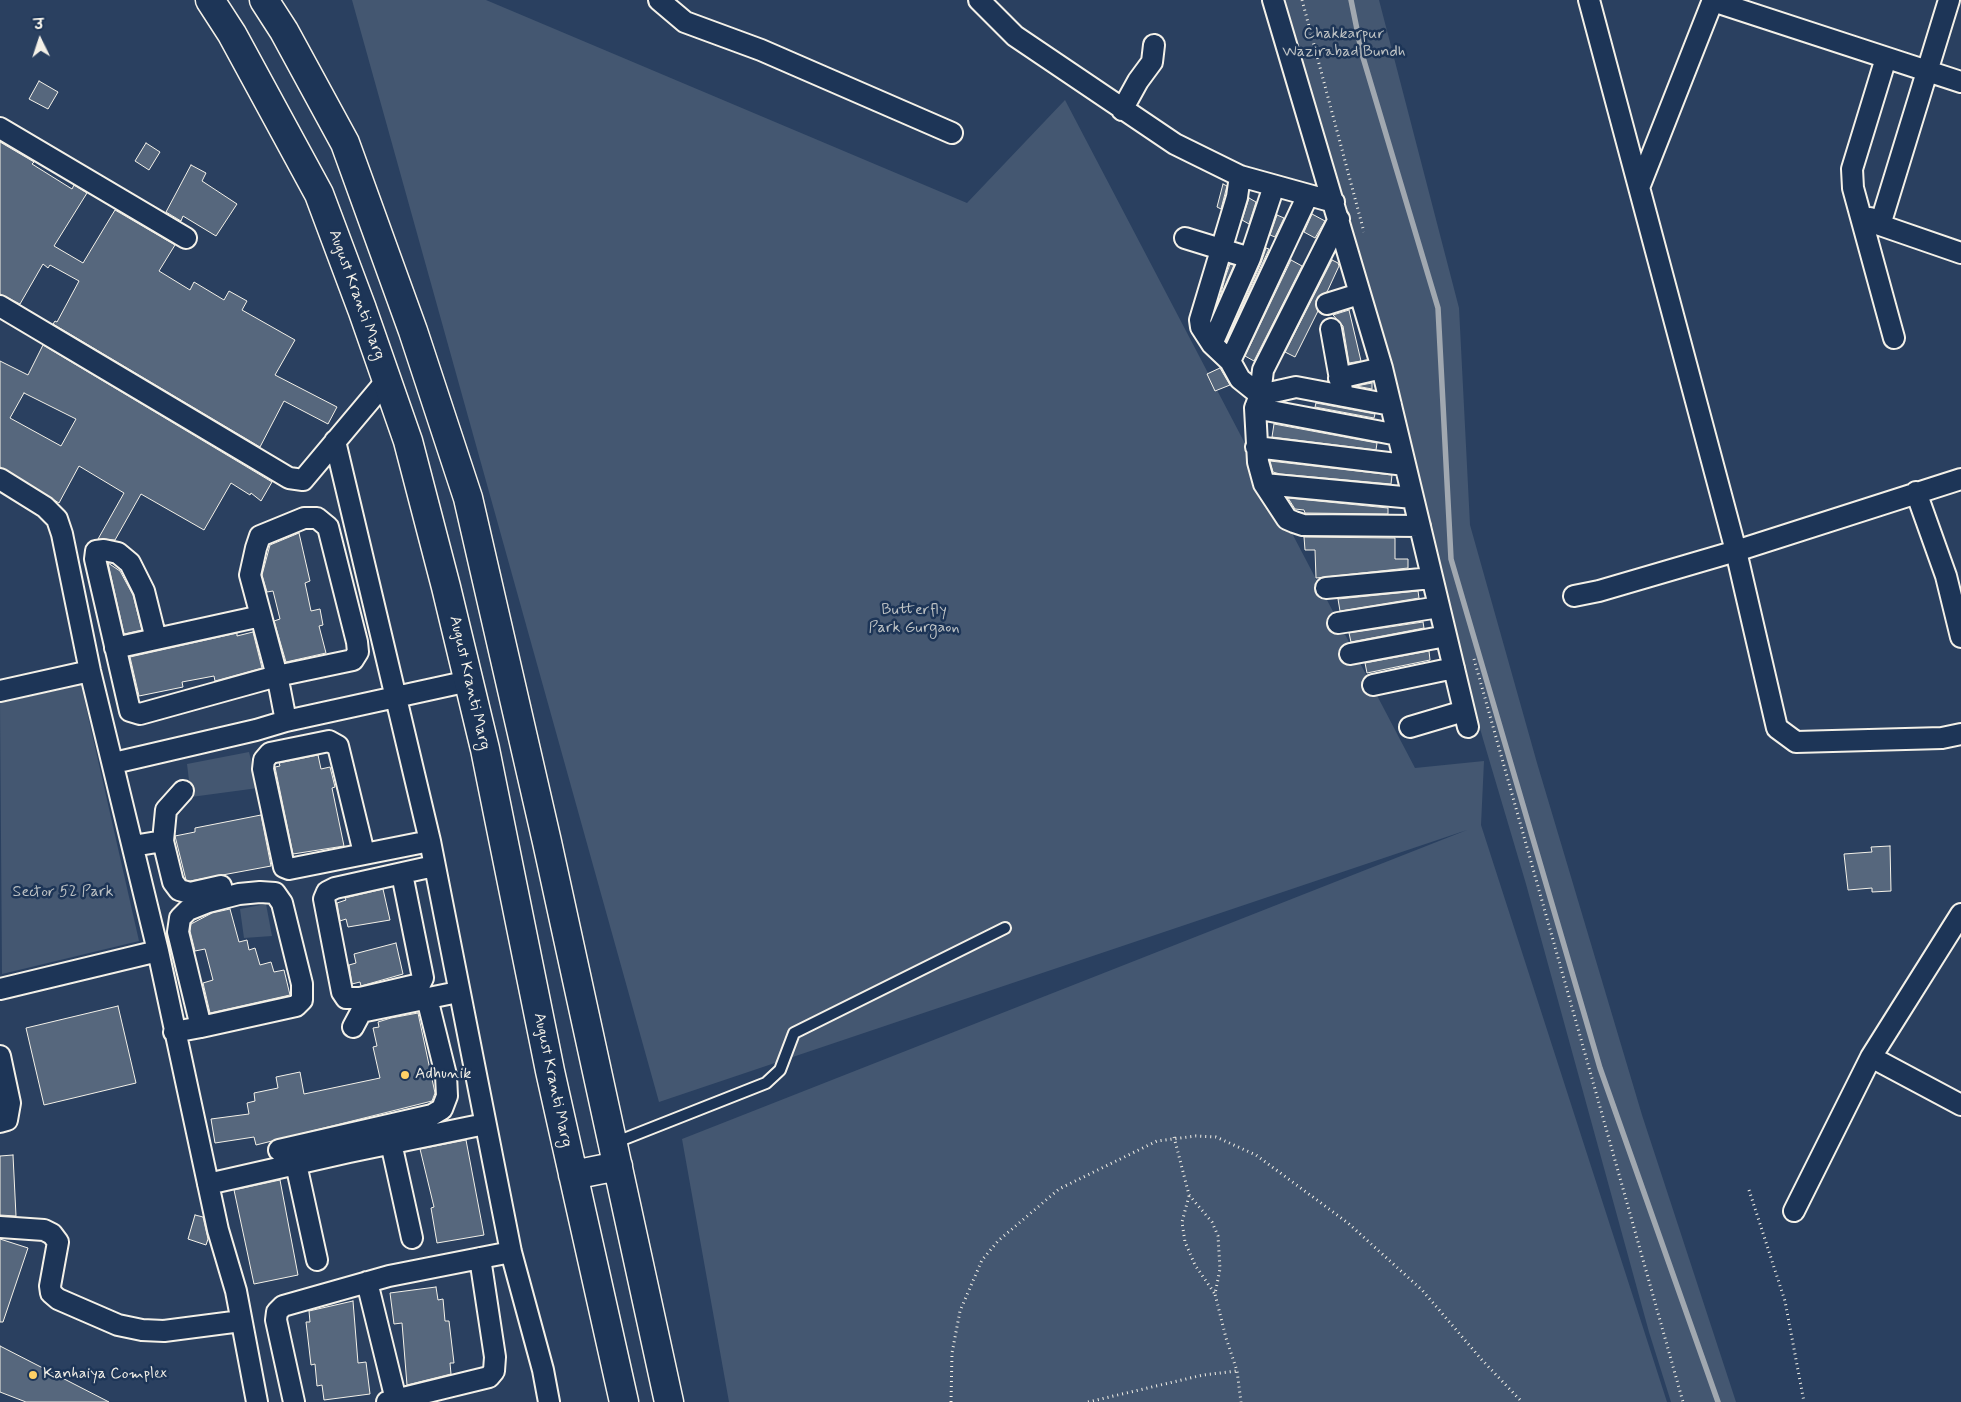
<!DOCTYPE html>
<meta charset="utf-8">
<style>
body{margin:0}
#map{position:relative;width:1961px;height:1402px;overflow:hidden;background:#2a4060;font-family:Mynerve,"Playpen Sans Deva",sans-serif}
canvas{display:block}
.north{position:absolute;left:15px;top:15px;width:50px;height:50px;-webkit-text-stroke:4px #1d3557;paint-order:stroke;rotate:356deg;font-size:14px;font-weight:700;line-height:20px;text-align:center;color:#f4f1e8}
.north::after{content:'';display:block;margin:auto;width:18px;height:22px;background:#f4f1e8;clip-path:polygon(50% 0,100% 100%,50% 72%,0 100%)}
</style>
<div id="map">
<canvas width="1961" height="1402"></canvas>
<div class="north">उ</div>
</div>
<script>
const g = document.querySelector('canvas').getContext('2d');
g.lineJoin = 'round';
function paint(path, color) { g.fillStyle = color; g.fill(path, 'evenodd'); }
const toPath = rows => new Path2D(rows.map(r => 'M' + r).join(''));
function stroke(path, color, width, dash) { g.strokeStyle = color; g.lineWidth = width; g.lineCap = dash ? 'butt' : 'round'; g.setLineDash(dash || []); g.stroke(path); }
function drawText(font, color, halo, rows, align = 'center') {
  g.font = font + ' Mynerve,sans-serif'; g.lineWidth = 5; g.setLineDash([]); g.textBaseline = 'middle'; g.strokeStyle = halo; g.fillStyle = color; for (const [text, x, y, turn = 0] of rows) {
    g.save(); g.translate(x, y); g.rotate((+turn || 0) * Math.PI / 180); g.textAlign = isNaN(turn) ? turn : align; if (halo) g.strokeText(text, 0, 0); g.fillText(text, 0, 0); g.restore();
  }
}
paint(toPath([
 [352,0,486,0,967,203,1065,100,1415,768,1484,761,1481,825,1667,1402,729,1402,682,1139,1467,830,659,1102],
 [1285,0,1379,0,1459,308,1470,525,1537,763,1642,1115,1736,1402,1671,1402,1649,1332,1526,884,1483,739,1435,567,1357,258],
 [81,685,139,941,2,974,0,703],
 [249,752,258,788,191,797,187,764],
 [266,904,272,936,244,938,240,909]
]), '#445771');
stroke(toPath([
 [1351,0,1362,54,1438,308,1451,559,1600,1068,1718,1402]
]), '#a1a8b0', 5.5);
const building = toPath([
 [39,81,58,92,48,109,29,99,39,81],
 [0,142,34,162,32,164,72,189,74,185,87,193,54,246,83,263,115,210,175,245,159,271,190,290,194,282,224,300,229,291,247,301,242,310,295,340,275,375,337,407,328,424,284,401,260,447,53,324,55,321,57,322,79,281,50,265,48,268,43,264,20,304,0,294,0,142],
 [146,143,160,152,149,170,135,161,146,143],
 [191,165,206,173,202,181,237,204,216,236,183,216,181,221,166,212,191,165],
 [1223,184,1227,186,1221,209,1217,207,1223,184],
 [1249,198,1256,202,1249,224,1242,220,1249,198],
 [1312,214,1325,221,1315,238,1304,232,1312,214],
 [1277,215,1284,218,1275,237,1270,235,1277,215],
 [1266,248,1269,249,1227,340,1261,263,1266,248],
 [1291,260,1302,266,1254,361,1245,356,1291,260],
 [1332,260,1338,263,1339,266,1327,292,1319,296,1316,301,1318,311,1295,357,1285,352,1332,260],
 [1230,264,1234,265,1220,297,1225,278,1230,264],
 [1349,310,1361,361,1349,363,1343,326,1333,315,1349,310],
 [43,345,272,482,261,501,251,493,250,495,231,483,204,530,141,494,115,540,98,539,124,493,79,466,59,503,0,467,0,361,28,375,43,345],
 [24,393,76,419,61,446,10,418,24,393],
 [1220,368,1230,385,1215,391,1207,374,1220,368],
 [1372,383,1372,389,1356,386,1372,383],
 [1316,403,1375,414,1374,418,1315,407,1316,403],
 [1274,424,1377,443,1376,450,1272,437,1274,424],
 [1270,461,1392,475,1391,484,1280,474,1273,472,1270,461],
 [1288,498,1388,508,1388,514,1305,513,1304,510,1295,509,1288,498],
 [299,533,310,581,305,583,311,611,320,609,323,625,319,626,326,653,286,662,274,621,280,619,273,591,267,592,262,575,270,545,299,533],
 [1304,537,1395,538,1395,559,1408,559,1408,568,1316,578,1315,550,1305,550,1304,537],
 [108,563,120,571,133,595,142,630,124,634,108,563],
 [1418,591,1419,598,1340,611,1338,599,1418,591],
 [1423,622,1424,628,1351,642,1349,633,1423,622],
 [253,632,262,668,215,681,214,676,182,682,183,687,139,696,130,657,237,633,237,636,253,632],
 [1429,651,1430,660,1367,673,1365,663,1429,651],
 [318,755,321,769,330,767,335,787,332,788,344,846,293,854,275,767,280,766,279,763,318,755],
 [261,815,271,866,190,881,186,880,175,836,195,832,195,828,261,815],
 [1890,846,1891,891,1872,892,1872,888,1848,890,1844,854,1872,852,1871,847,1890,846],
 [383,889,390,920,348,927,346,919,340,921,337,903,346,900,345,898,383,889],
 [230,909,239,942,247,940,249,950,255,948,260,965,271,962,274,972,284,970,290,995,210,1013,203,983,213,980,205,949,195,951,190,931,191,924,212,913,230,909],
 [396,943,403,974,361,986,360,982,352,984,349,965,356,963,354,954,396,943],
 [118,1006,136,1083,44,1105,26,1028,118,1006],
 [418,1013,435,1093,432,1101,256,1145,254,1137,215,1143,211,1119,249,1114,247,1103,255,1101,254,1093,278,1088,276,1077,300,1072,304,1094,380,1078,373,1047,377,1046,373,1028,379,1027,378,1022,391,1018,418,1013],
 [466,1140,484,1235,437,1243,431,1208,434,1207,420,1149,466,1140],
 [13,1155,16,1216,0,1215,0,1156,13,1155],
 [280,1180,298,1275,254,1284,234,1190,280,1180],
 [195,1215,203,1217,208,1239,206,1245,188,1239,195,1215],
 [0,1239,28,1248,3,1322,0,1322,0,1239],
 [436,1287,438,1300,443,1299,445,1321,449,1321,454,1363,450,1363,451,1374,407,1385,402,1323,394,1324,390,1293,436,1287],
 [353,1301,358,1363,366,1362,370,1394,324,1400,322,1385,317,1386,315,1364,311,1365,306,1322,310,1322,309,1311,353,1301],
 [0,1346,109,1402,26,1402,0,1392,0,1346]
]);
paint(building, '#56677d');
stroke(building, '#f4f1e8', 1);
const service = toPath([
 [614,1143,766,1083,780,1070,794,1033,1005,928]
]);
const minor = toPath([
 [659,0,685,22,761,50,952,133],
 [979,0,1015,36,1175,144,1240,176,1334,202],
 [1273,0,1382,368,1468,727],
 [1589,0,1736,551,1777,728,1796,742,1942,738,1961,734],
 [1713,1,1961,82],
 [1886,58,1852,169,1853,188,1894,338],
 [1122,110,1138,81,1152,62,1154,45],
 [0,128,186,238],
 [1240,176,1237,197,1200,320,1201,327,1212,344,1230,361,1240,379,1260,395],
 [1640,185,1713,0],
 [1870,218,1880,225,1961,253],
 [1880,225,1949,0],
 [1185,238,1250,258,1274,186],
 [1327,304,1359,294],
 [0,306,289,478,303,480,387,380],
 [1331,329,1343,396],
 [1212,344,1250,258],
 [1230,361,1308,195],
 [1339,378,1382,368],
 [1260,395,1263,370,1339,219],
 [1391,405,1296,387,1260,395,1255,408,1258,462,1264,484,1287,519,1294,522,1303,525,1420,526],
 [1255,408,1398,435],
 [335,441,430,841,511,1252,543,1370,549,1402],
 [1256,447,1405,465],
 [0,479,45,507,57,519,62,534,90,671,158,951,218,1230,236,1291,257,1402],
 [1264,484,1413,498],
 [1916,492,1946,576,1961,637],
 [1326,588,1432,578],
 [1574,596,1599,591,1736,551,1961,479],
 [261,616,156,639,144,591,130,563,118,553,104,550,96,551,95,559,130,711,140,714,277,676,353,660,358,652,357,642,328,527,317,518,304,518,260,536,256,548,250,575,261,616,277,676,280,690,286,721],
 [1338,623,1439,607],
 [115,648,156,639],
 [1350,654,1446,636],
 [1373,685,1454,668],
 [0,691,90,671],
 [1410,727,1464,711],
 [114,763,256,730,286,721,469,681],
 [163,841,166,810,183,791],
 [133,846,163,841,173,882,179,890,190,893,221,886],
 [364,853,338,746,329,741,270,753,264,760,263,769,284,867,289,869,430,841],
 [402,874,423,978,420,984,360,998,346,998,342,992,324,899,327,892,335,888,434,866],
 [0,989,158,951],
 [353,1027,361,1012,458,992],
 [174,1032,201,1027,296,1006,302,1000,302,984,282,903,275,893,260,892,239,894,208,902,188,910,180,918,178,932,201,1027],
 [0,1056,10,1103,7,1120,0,1122],
 [1871,1057,1961,1105],
 [391,1143,412,1238],
 [279,1150,432,1115,442,1109,447,1096,446,1075,427,998],
 [296,1164,317,1260],
 [208,1184,349,1152,485,1124],
 [1794,1211,1871,1057,1961,914],
 [0,1227,44,1230,52,1234,58,1242,50,1286,51,1293,58,1299,118,1325,142,1330,164,1331,241,1321],
 [367,1282,396,1400],
 [294,1402,276,1320,277,1312,283,1306,389,1276,511,1252],
 [387,1402,489,1377,494,1371,495,1357,480,1258]
]);
const secondary = toPath([
 [210,0,232,34,319,194,362,309,408,441,446,587,485,749,550,1071,624,1402],
 [264,0,284,31,345,143,413,331,468,498,547,842,669,1402],
 [573,1175,618,1166]
]);
stroke(service, '#f4f1e8', 14);
stroke(minor, '#f4f1e8', 24);
stroke(secondary, '#f4f1e8', 31);
stroke(toPath([
 [1302,0,1364,232],
 [1474,659,1683,1402],
 [1174,1137,1189,1195,1212,1222,1218,1236,1220,1269,1215,1294,1226,1338,1237,1371,1241,1402],
 [1749,1190,1785,1301,1804,1402],
 [1189,1196,1182,1222,1185,1242,1195,1265,1215,1294],
 [951,1402,952,1353,960,1311,982,1260,998,1241,1059,1189,1157,1141,1196,1136,1216,1137,1256,1155,1348,1223,1422,1290,1482,1360,1522,1402],
 [1088,1402,1203,1375,1237,1371]
]), '#f4f1e8', 3, [1, 4]);
stroke(service, '#1d3557', 10);
stroke(minor, '#1d3557', 20);
stroke(secondary, '#1d3557', 28);
for (const [x, y, r, color] of [
 [405,1075,5,"#ffd166"],
 [33,1375,5,"#ffd166"]
]) { const dot = new Path2D(); dot.arc(x, y, r, 0, 2 * Math.PI); g.fillStyle = color; g.fill(dot); stroke(dot, '#1d3557', 2); }
drawText('16px', '#bfc3c4', '#1d3557', [
 ["Chakkarpur",1344,35],
 ["Wazirabad Bundh",1344,53],
 ["Butterfly",914,611],
 ["Park Gurgaon",914,629],
 ["Sector 52 Park",63,893]
]);
drawText('16px', '#f4f1e8', '#1d3557', [
 ["August Kranti Marg",356,295,70],
 ["August Kranti Marg",469,683,77],
 ["August Kranti Marg",552,1080,78]
]);
drawText('16px', '#f4f1e8', '#1d3557', [
 ["Adhunik",415,1075],
 ["Kanhaiya Complex",43,1375]
], 'left');
</script>
